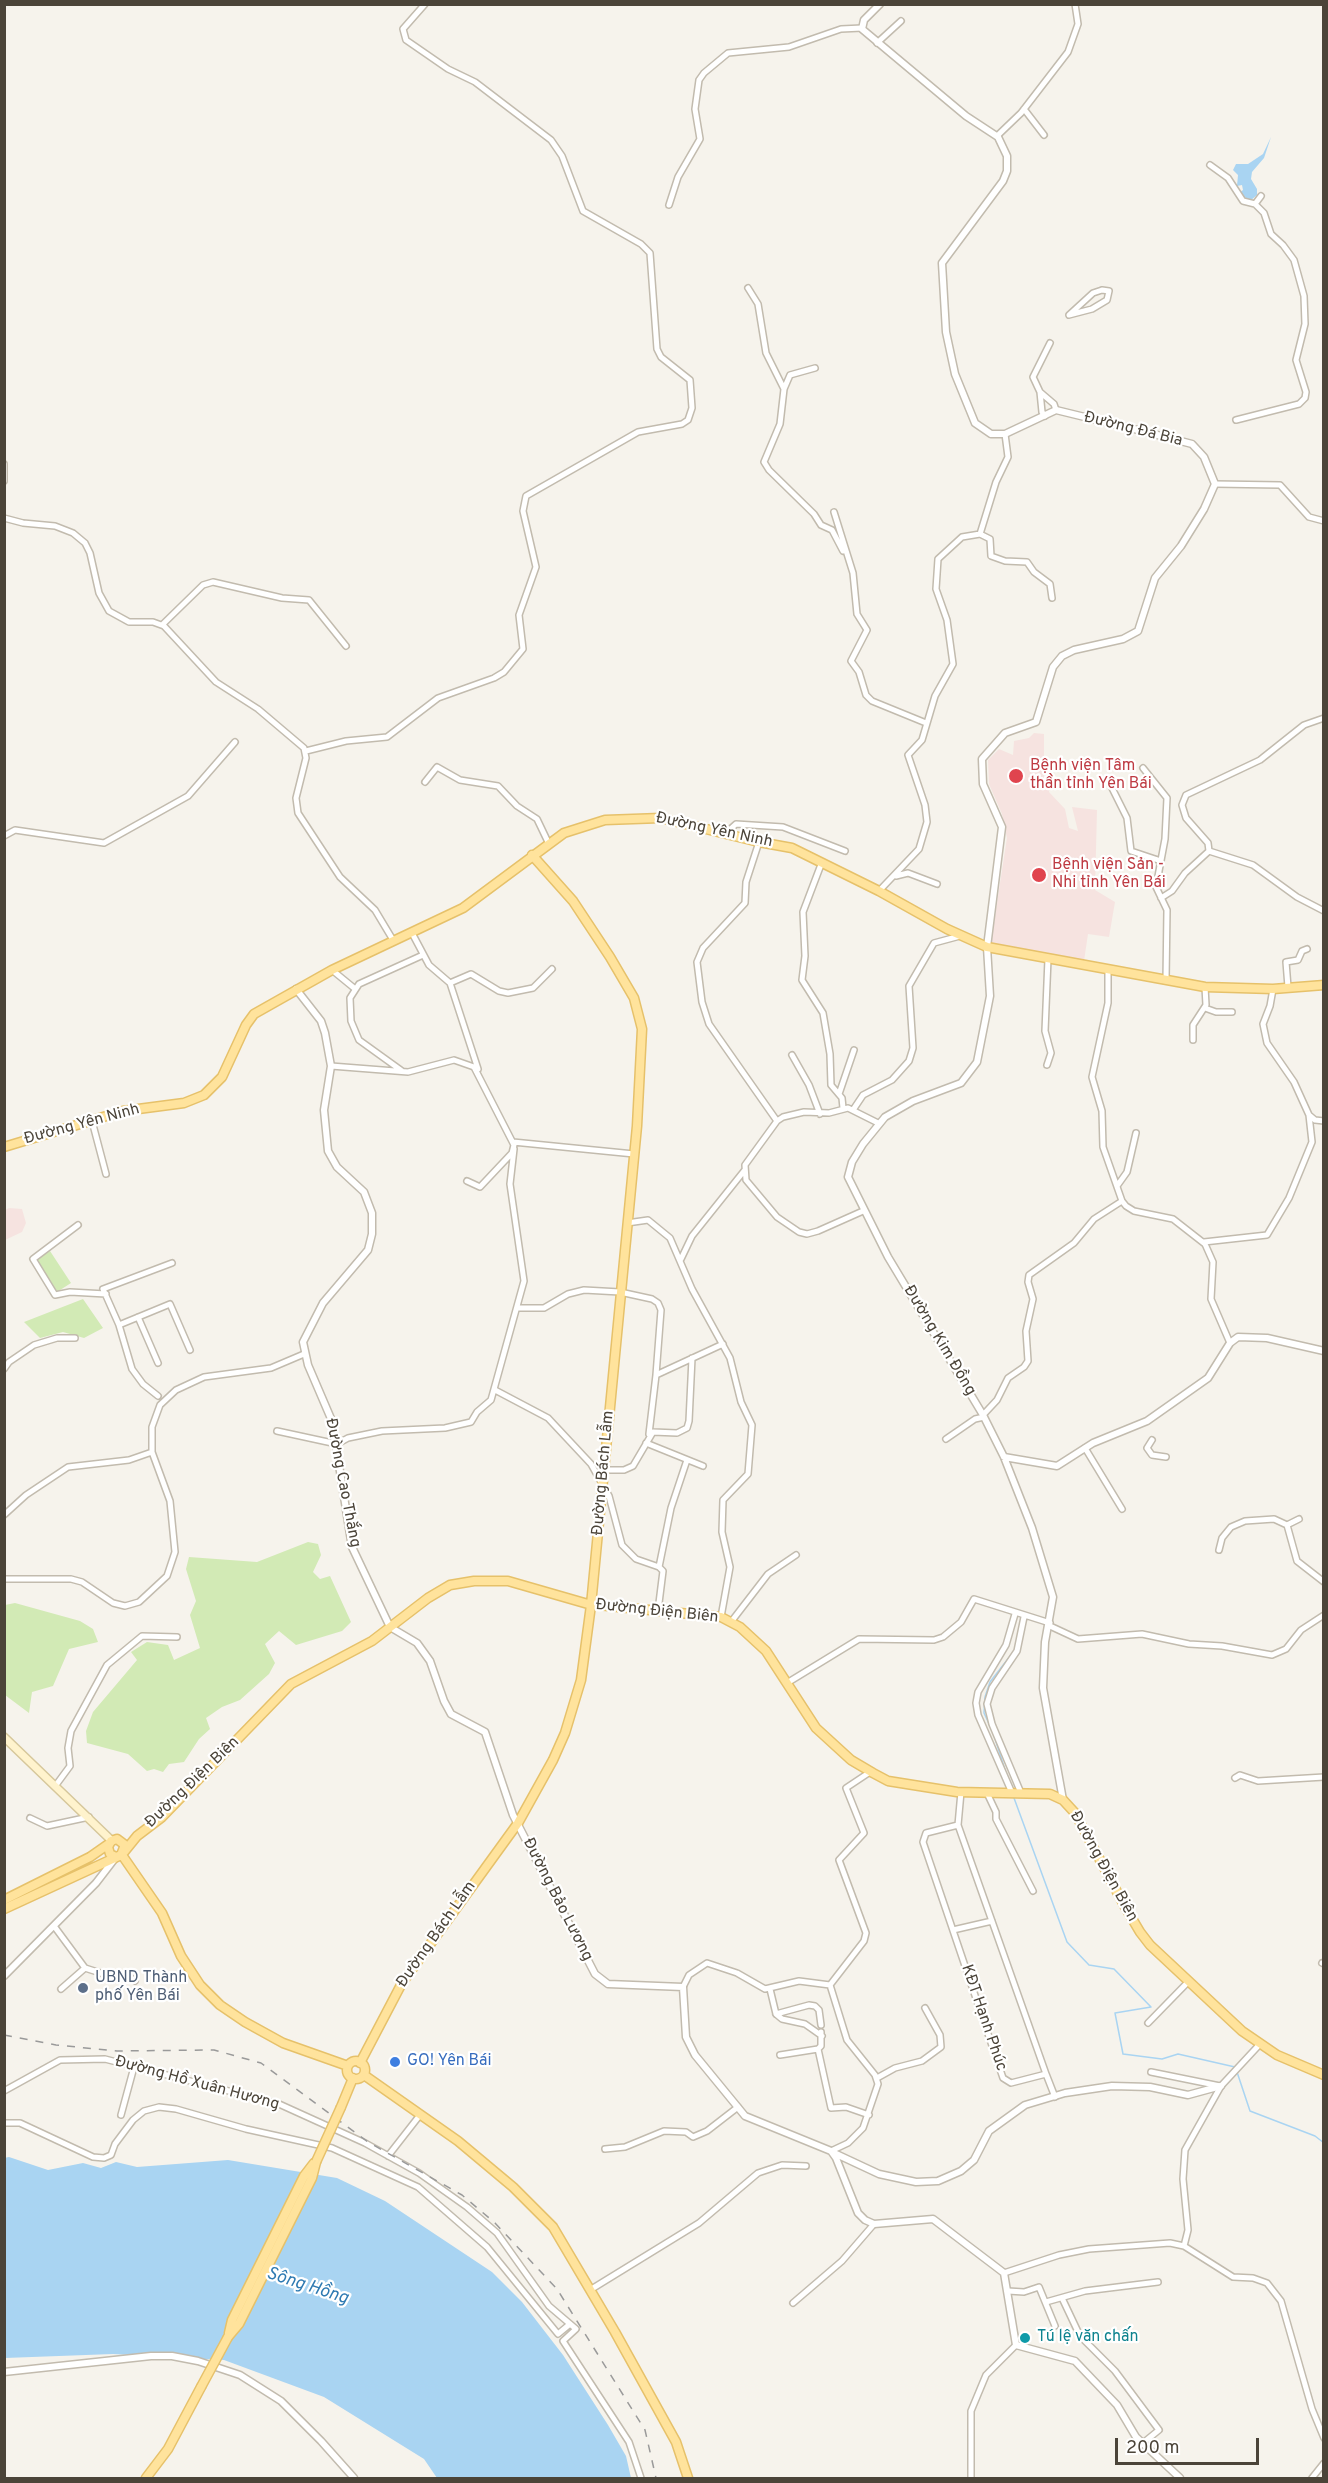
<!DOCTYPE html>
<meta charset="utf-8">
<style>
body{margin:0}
#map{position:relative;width:1328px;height:2483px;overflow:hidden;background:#f6f3ec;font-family:Overpass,sans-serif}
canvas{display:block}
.frame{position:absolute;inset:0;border:6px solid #4b4439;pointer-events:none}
.scale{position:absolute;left:1115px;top:2438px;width:144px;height:27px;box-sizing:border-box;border:3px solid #4b4439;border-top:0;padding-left:8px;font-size:18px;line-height:21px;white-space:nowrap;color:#4b4439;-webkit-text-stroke:4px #fff;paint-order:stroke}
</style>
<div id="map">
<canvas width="1328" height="2483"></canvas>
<div class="frame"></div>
<div class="scale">200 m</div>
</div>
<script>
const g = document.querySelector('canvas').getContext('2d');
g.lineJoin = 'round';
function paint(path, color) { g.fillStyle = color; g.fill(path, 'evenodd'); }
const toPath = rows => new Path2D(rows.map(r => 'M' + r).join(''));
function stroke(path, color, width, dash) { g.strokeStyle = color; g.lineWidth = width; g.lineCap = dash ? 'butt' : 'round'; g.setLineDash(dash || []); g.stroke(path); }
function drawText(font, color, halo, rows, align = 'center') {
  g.font = font + ' Overpass,sans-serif'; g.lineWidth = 4.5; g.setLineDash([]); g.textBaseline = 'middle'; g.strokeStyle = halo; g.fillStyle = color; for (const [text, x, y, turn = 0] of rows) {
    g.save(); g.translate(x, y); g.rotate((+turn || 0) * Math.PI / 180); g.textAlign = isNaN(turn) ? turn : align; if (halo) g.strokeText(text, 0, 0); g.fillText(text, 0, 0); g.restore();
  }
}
paint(toPath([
 [1034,733,1044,734,1044,781,1050,782,1049,792,1065,809,1069,828,1078,831,1072,807,1097,810,1095,890,1115,902,1109,937,1088,934,1084,961,997,946,991,942,1007,838,1002,814,989,784,988,760,999,749,1013,755,1014,741,1029,738],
 [9,1208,22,1209,26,1223,22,1232,5,1240,5,1210]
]), '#f6e3e0');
paint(toPath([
 [50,1251,71,1283,57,1292,35,1261],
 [83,1299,103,1328,84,1338,63,1332,40,1338,24,1322],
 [308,1542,318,1544,321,1555,313,1572,320,1579,330,1576,351,1622,342,1631,296,1645,279,1631,265,1644,275,1663,269,1674,240,1700,222,1707,206,1718,210,1729,199,1739,184,1762,169,1764,163,1772,154,1769,147,1771,128,1754,87,1743,86,1731,93,1712,137,1660,131,1652,147,1642,168,1645,174,1660,200,1648,190,1615,196,1601,186,1569,189,1557,257,1562],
 [15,1603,80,1621,93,1629,98,1642,69,1649,53,1686,32,1692,29,1713,5,1695,5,1605]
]), '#d2eab5');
paint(toPath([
 [1271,137,1264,158,1252,172,1251,179,1257,189,1257,195,1250,201,1239,193,1243,190,1242,185,1237,186,1238,175,1233,170,1236,164,1248,164,1263,154],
 [9,2157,48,2170,83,2163,101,2168,116,2162,137,2167,228,2160,337,2178,385,2201,492,2272,522,2302,563,2355,608,2425,626,2456,631,2478,437,2478,424,2459,324,2397,224,2360,113,2354,5,2358,4,2158]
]), '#a9d4f2');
stroke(toPath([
 [991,1728,984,1713,985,1697,990,1682,1011,1655],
 [993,1732,1005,1770],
 [1014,1798,1067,1942,1089,1965,1114,1969,1151,2007,1115,2013,1123,2054,1162,2059,1178,2054,1235,2067],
 [1237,2072,1250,2111,1315,2136,1324,2143]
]), '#a9d4f2', 1.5);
const minor = toPath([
 [877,43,901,21],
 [1024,109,1044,135],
 [997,136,1021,113,1068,52,1078,24,1075,4],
 [1210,165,1228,178,1243,201,1255,204,1264,213,1271,234,1283,245,1294,260,1304,296,1305,324,1296,360,1306,392,1305,398,1299,404,1236,420],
 [1255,204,1261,196],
 [669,205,678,177,700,139,695,109,699,80,704,73,728,53,789,47,841,29,862,28],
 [748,288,758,304,766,353,784,389],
 [1102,290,1109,291,1107,300,1092,309,1069,315,1093,293,1102,290],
 [815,368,790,375,784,389,780,424,764,462,769,470,814,514,821,525,832,530,843,551],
 [1040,392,1033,377,1050,343],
 [1045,416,1042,412,1040,392,1054,404,1056,410],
 [4,464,4,481],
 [1215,484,1280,485,1309,517,1324,521],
 [834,512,853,573,857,614,867,630,851,661,859,672,866,695,872,701,926,723],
 [4,518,23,523,55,526,73,533,85,543,90,553,99,593,109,611,129,622,153,622,164,626,216,682,258,709,304,748,306,758,296,798,298,813,340,877,375,910,393,940],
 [980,534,990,539,991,556,1005,561,1027,562,1034,572,1050,584,1052,598],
 [162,625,203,585,213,582,282,598,309,600,346,646],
 [306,751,346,741,387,737,438,698,494,678,504,672,523,649,519,615,536,567,523,511,526,496,638,432,682,424,688,420,692,408,690,380,661,357,657,349,650,253,641,244,583,211,562,156,551,140,475,82,448,69,406,40,403,29,425,4],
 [1143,768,1167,798,1165,839,1156,887,1167,910,1166,980],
 [425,782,437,767,460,780,498,786,517,806,537,819,548,842],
 [1110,784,1127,818,1131,851,1161,861],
 [726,833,736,824,783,827,845,851],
 [4,836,15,830,104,843,188,796,235,742],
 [759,842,746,882,745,903,703,948,697,962,702,1002,709,1024,777,1121],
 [1209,851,1253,865,1297,897,1324,911],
 [822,862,803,912,805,956,802,980,823,1013,830,1054,831,1085,842,1098,843,1108],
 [896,876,908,873,937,884],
 [879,891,919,849,927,822,925,805,908,755,922,740,935,696,953,664,947,620,936,589,938,559,962,537,980,534,996,482,1008,457,1005,434],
 [1161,898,1172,891,1185,873,1209,851,1208,843,1186,818,1182,805,1186,795,1260,760,1304,725,1324,718],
 [412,933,429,965,450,983,471,974,499,991,508,993,533,988,552,969],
 [332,970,354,988],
 [1108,970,1108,1003,1092,1077,1102,1111,1103,1147,1122,1201,1126,1206,1134,1211,1173,1219,1205,1244,1213,1262,1211,1299,1230,1343],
 [450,983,478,1069],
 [1288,987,1286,962,1298,960,1302,951,1307,949],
 [1273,989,1270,1006,1263,1024,1267,1043,1294,1082,1309,1115,1315,1120,1324,1121],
 [1205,1008,1216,1012,1232,1012],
 [1193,1040,1193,1025,1206,1005,1205,987],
 [792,1055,809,1085,820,1114],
 [1047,1065,1051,1053,1045,1031,1048,959],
 [331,1066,408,1072,454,1060,474,1067,514,1145,512,1153,480,1187,467,1181],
 [402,1071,359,1040,351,1021,350,998,359,984,423,955],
 [839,1094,854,1050],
 [853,1110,863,1095,892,1080,909,1061,913,1048,909,986,934,943,960,936],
 [92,1121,106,1174],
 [513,1142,634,1154],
 [1117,1186,1127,1172,1136,1133],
 [863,1211,818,1231,807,1234,799,1232,777,1217,746,1180,745,1165,777,1121,783,1117,804,1112,829,1113,848,1108,878,1123],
 [627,1223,648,1220,670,1238,692,1289,730,1358,741,1402,752,1425,748,1474,723,1500,722,1532,730,1567,721,1617],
 [78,1225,33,1259,55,1295,70,1292,106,1294],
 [1204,1242,1267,1235,1289,1198,1312,1142,1309,1115],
 [681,1259,692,1236,744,1171],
 [517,1308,544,1308,568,1294,584,1290,620,1292,652,1299,658,1303,661,1310,656,1375],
 [138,1317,158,1363],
 [119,1325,170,1304,190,1350],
 [4,1369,9,1362,34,1345,57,1338,75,1338],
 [495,1390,548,1418,591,1464,609,1496,622,1545,636,1559,659,1567,663,1571,658,1611],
 [158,1396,143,1384,132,1369,119,1325,103,1289,172,1263],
 [983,1415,997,1400,1008,1378,1024,1367,1028,1361,1026,1331,1033,1299,1028,1282,1029,1275,1074,1243,1094,1219,1122,1201],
 [277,1431,337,1444,348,1438,382,1431,445,1428,471,1422,477,1412,491,1400,524,1281,510,1184,514,1149],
 [649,1434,656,1375,723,1344],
 [946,1439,975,1419,984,1417],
 [1152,1440,1147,1448,1152,1455,1166,1457],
 [646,1443,703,1466],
 [1085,1448,1122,1509],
 [604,1470,624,1470,633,1466,653,1432,677,1433,687,1428,689,1421,692,1358],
 [4,1515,26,1495,68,1467,129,1460,152,1452],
 [1287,1525,1299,1519],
 [1219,1550,1222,1538,1231,1527,1245,1521,1274,1519,1287,1525,1297,1561,1324,1582],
 [659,1567,671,1508,687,1460],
 [4,1579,71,1579,82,1582,113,1603,125,1606,139,1602,167,1576,175,1552,170,1501,152,1452,152,1427,160,1405,176,1390,204,1377,271,1368,304,1354],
 [731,1622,768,1574,796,1555],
 [1050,1626,1078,1639,1142,1634,1189,1644,1222,1646,1272,1655,1286,1649,1301,1630,1324,1615],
 [787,1683,859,1639,934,1640,943,1637,961,1622,974,1599,1050,1623],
 [1235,1778,1240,1775,1258,1781,1324,1777],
 [56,1785,70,1766,68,1748,71,1731,107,1665,142,1636,177,1637],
 [987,1793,996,1812,996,1819,1033,1891],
 [1012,1793,978,1715,976,1703,978,1692,1006,1645,1015,1614],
 [1021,1793,992,1724,987,1704,992,1688,1017,1651,1024,1617],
 [30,1818,47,1826,89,1817],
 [958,1825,926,1833,923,1842,1003,2078,1011,2083,1046,2074,958,1825,961,1792],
 [54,1926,85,1968,110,1976,130,1977,135,1981],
 [953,1930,992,1921],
 [1322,1963,1324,1964],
 [830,1985,847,2040,875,2075,878,2084,863,2128,848,2143,831,2151],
 [683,1987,689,1975,707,1963,737,1973,765,1989,799,1981,830,1985,864,1941,866,1933,839,1860,864,1833,846,1788,870,1772],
 [61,1989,85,1968],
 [770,1989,776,2014,809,2005,815,2006,819,2010,821,2025],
 [776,2014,782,2019,805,2024,822,2036],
 [1148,2023,1188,1982],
 [818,2049,831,2108,846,2107,869,2115],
 [780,2055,818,2049,821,2046,821,2032],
 [1151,2072,1220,2086],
 [1046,2074,1055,2097],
 [877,2078,895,2068,922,2061,941,2047,940,2035,925,2008],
 [4,2091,60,2060,105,2059,279,2104,365,2143,419,2173,467,2207,497,2233,549,2306,576,2329,563,2341,629,2442,641,2478],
 [121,2115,134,2067],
 [4,2123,20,2123,93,2157,104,2158,111,2155,115,2144,133,2120,144,2111,159,2107,176,2109,246,2129,332,2148,418,2187,487,2247,558,2334,570,2324],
 [605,2149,625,2147,664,2131,686,2132,693,2137,707,2131,738,2107],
 [388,2156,420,2115],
 [1184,2246,1188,2230,1183,2179,1185,2150,1221,2086,1260,2044],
 [1004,2273,1059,2255,1089,2249,1170,2243,1184,2246,1233,2277,1253,2278,1267,2283,1281,2301,1312,2409,1324,2438],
 [590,2290,699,2223,758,2173,782,2165,806,2166],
 [1008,2291,1024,2292,1039,2287,1055,2326],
 [1062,2298,1080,2336,1115,2371,1159,2430,1143,2443],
 [1046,2302,1085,2291,1158,2282],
 [793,2303,842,2261,874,2224],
 [971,2478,971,2411,986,2375,1016,2345],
 [1312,2478,1324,2463]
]);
const tertiary = toPath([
 [880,4,864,20,862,29,966,116,998,137,1007,156,1007,171,1003,181,942,263,946,332,955,374,975,423,991,434,1005,434,1056,410,1142,431,1192,444,1204,457,1215,484,1204,509,1181,546,1155,578,1138,631,1123,639,1074,650,1062,656,1053,667,1036,722,1005,733,982,759,983,784,1002,827,987,947,990,996,977,1062,961,1083,913,1101,885,1117,863,1144,852,1162,848,1177,888,1257,983,1415,1004,1457,1032,1528,1053,1597,1045,1642,1043,1688,1063,1800],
 [296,989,321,1021,325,1033,331,1066,324,1110,328,1151,337,1167,364,1192,372,1213,372,1234,368,1250,323,1303,303,1342,308,1365,332,1421,352,1547,390,1627,417,1643,430,1661,444,1701,451,1714,485,1732,513,1815,595,1974,608,1984,683,1987,686,2037,695,2055,745,2116,831,2151,836,2158,858,2213,865,2220,874,2224,933,2219,1004,2273,1016,2345,1075,2361,1117,2405,1136,2437,1180,2478],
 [1004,1457,1057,1466,1093,1443,1147,1421,1208,1378,1230,1343,1238,1337,1267,1338,1324,1351],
 [4,1976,96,1883,116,1857],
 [834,2153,879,2174,916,2182,938,2181,961,2171,974,2160,989,2131,1025,2105,1065,2093,1112,2086,1150,2087,1188,2095,1221,2086],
 [4,2372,151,2356,172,2356,198,2361,240,2375,281,2401,321,2441,354,2478]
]);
const secondary = toPath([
 [4,1737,112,1841]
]);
const primary = toPath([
 [4,1147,123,1111,184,1103,204,1095,222,1077,246,1025,254,1014,332,970,463,908,564,833,605,820,661,818,759,842,792,848,879,891,947,929,987,947,1205,987,1273,989,1324,985],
 [124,1852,137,1836,162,1817,291,1684,372,1641,428,1598,450,1585,474,1581,508,1581,588,1604,721,1617,740,1627,766,1651,816,1728,851,1760,873,1773,888,1781,957,1792,1050,1794,1063,1800,1075,1813,1124,1905,1140,1932,1150,1945,1242,2031,1277,2055,1324,2075],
 [122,1855,162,1913,181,1956,200,1985,220,2005,245,2022,283,2043,348,2066],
 [4,1900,90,1857,110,1843],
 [4,1909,121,1855,125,1845,117,1839,111,1841,108,1847,110,1854,116,1857],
 '347 2070a9 9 0 1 1 18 0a9 9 0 1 1-18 0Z',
 [360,2063,402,1983,518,1823,553,1760,565,1733,581,1680,591,1605,637,1126,642,1029,634,998,610,957,573,901,532,855],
 [364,2075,458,2141,513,2187,553,2227,615,2332,676,2442,688,2478],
 [341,2107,353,2078],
 [229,2333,232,2320,304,2176,314,2163],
 [228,2337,239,2324,312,2178,316,2162],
 [146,2478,168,2449,201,2387]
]);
stroke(minor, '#c2bbae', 8);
stroke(tertiary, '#c2bbae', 9);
stroke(secondary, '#d6c79b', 10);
stroke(primary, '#e6c16a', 11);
stroke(minor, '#fff', 5);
stroke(tertiary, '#fff', 6);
stroke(secondary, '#fff3cd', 7);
stroke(primary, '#ffe39c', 8);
stroke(toPath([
 [4,2035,56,2045,117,2051,214,2050,261,2063,368,2142,462,2195,495,2223,557,2289,645,2430,656,2478]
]), '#9a9a9a', 1.5, [8, 8]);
const primaryBridge = toPath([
 [316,2162,341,2107],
 [201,2387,228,2337]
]);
stroke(primaryBridge, '#e6c16a', 11, []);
stroke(primaryBridge, '#ffe39c', 8);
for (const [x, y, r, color] of [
 [1016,776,8,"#e0444e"],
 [1039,875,8,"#e0444e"],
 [83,1988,6,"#5c6f8a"],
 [395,2062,6,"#3f7fe0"],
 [1025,2338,6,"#0f9aa8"]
]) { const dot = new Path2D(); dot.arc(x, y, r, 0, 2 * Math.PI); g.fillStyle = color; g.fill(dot); stroke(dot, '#fff', 2); }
drawText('16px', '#4b4439', '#fff', [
 ["Đường Đá Bia",1133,430,14],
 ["Đường Yên Ninh",714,831,12],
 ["Đường Yên Ninh",82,1125,-15],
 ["Đường Kim Đồng",939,1341,59],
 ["Đường Bách Lẫm",604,1473,-85],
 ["Đường Cao Thắng",342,1483,79],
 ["Đường Điện Biên",657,1612,6],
 ["Đường Điện Biên",193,1783,-44],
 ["Đường Điện Biên",1103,1867,61],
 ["Đường Bảo Lương",557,1900,63],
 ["Đường Bách Lẫm",437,1935,-55],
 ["KĐT Hạnh Phúc",983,2018,71],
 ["Đường Hồ Xuân Hương",197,2084,15]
]);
drawText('16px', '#be3a42', '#fff', [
 ["Bệnh viện Tâm",1030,767],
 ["thần tỉnh Yên Bái",1030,785],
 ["Bệnh viện Sản -",1052,866],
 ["Nhi tỉnh Yên Bái",1052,884]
], 'left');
drawText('16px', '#4e5e75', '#fff', [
 ["UBND Thành",95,1979],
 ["phố Yên Bái",95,1997]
], 'left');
drawText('16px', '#366cbe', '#fff', [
 ["GO! Yên Bái",407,2062]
], 'left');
drawText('16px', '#0d838f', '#fff', [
 ["Tú lệ văn chấn",1037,2338]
], 'left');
drawText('italic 18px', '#2e7ab2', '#fff', [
 ["Sông Hồng",307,2287,18]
]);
</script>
